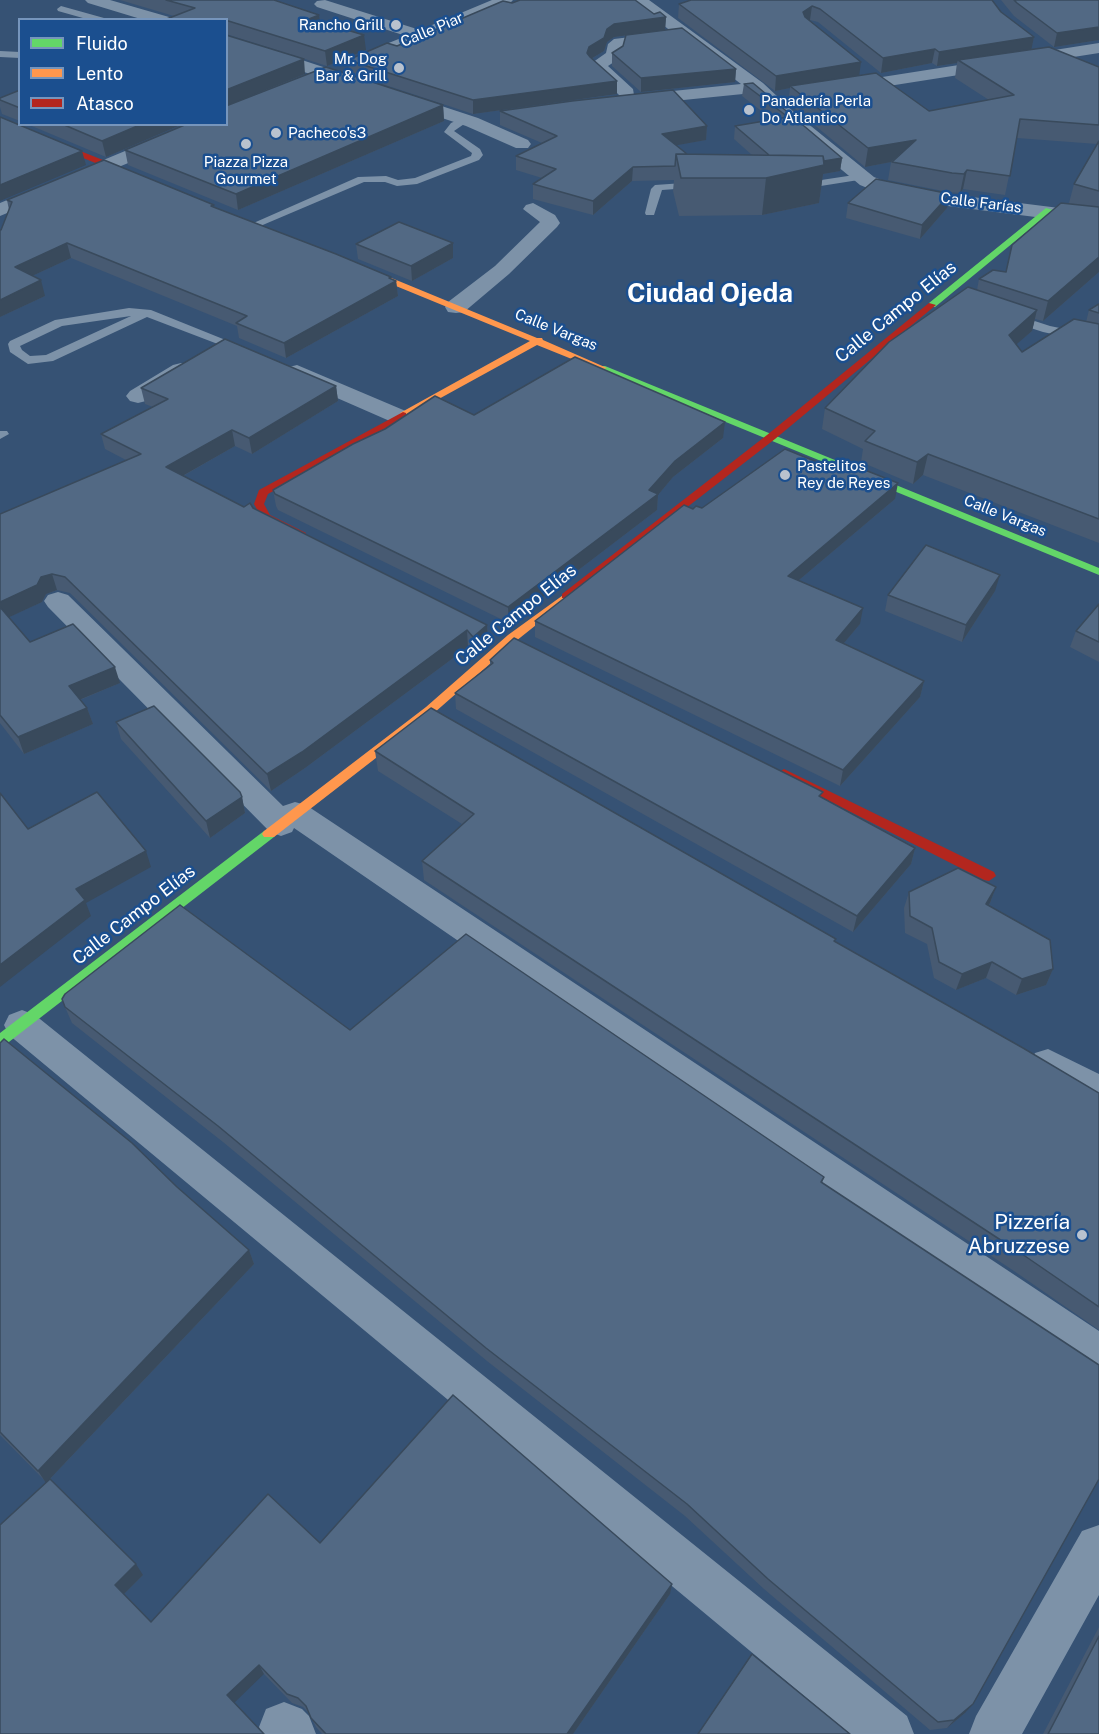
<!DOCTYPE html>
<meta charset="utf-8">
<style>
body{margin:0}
#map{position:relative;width:1099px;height:1734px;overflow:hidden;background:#365274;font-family:"Public Sans",sans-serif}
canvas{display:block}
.legend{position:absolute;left:18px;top:18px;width:210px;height:108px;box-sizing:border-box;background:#1b4f8f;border:2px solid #7695bc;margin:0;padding:8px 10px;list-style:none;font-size:18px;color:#fff}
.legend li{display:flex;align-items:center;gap:12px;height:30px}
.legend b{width:30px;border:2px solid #7695bc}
</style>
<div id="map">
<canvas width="1099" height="1734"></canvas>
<ul class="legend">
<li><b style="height:8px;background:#63d668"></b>Fluido</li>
<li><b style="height:8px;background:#ff974d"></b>Lento</li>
<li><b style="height:8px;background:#b3261e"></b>Atasco</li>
</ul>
</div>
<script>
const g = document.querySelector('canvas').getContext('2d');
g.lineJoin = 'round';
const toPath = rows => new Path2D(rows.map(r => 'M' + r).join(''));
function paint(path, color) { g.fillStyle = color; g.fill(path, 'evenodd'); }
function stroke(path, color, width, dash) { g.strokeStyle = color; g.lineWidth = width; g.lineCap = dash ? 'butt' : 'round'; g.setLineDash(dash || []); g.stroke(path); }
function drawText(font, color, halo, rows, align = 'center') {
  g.font = font + ' "Public Sans",sans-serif'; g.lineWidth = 5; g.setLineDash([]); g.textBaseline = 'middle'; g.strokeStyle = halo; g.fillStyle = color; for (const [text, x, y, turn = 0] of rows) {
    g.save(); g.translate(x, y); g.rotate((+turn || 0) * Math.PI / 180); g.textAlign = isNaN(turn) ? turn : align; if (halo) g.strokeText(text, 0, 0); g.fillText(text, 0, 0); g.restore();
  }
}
paint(toPath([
 [61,6,104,18,105,20,90,20,58,11,57,9,61,6],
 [0,51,20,52,20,58,0,57,0,51],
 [462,118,470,120,454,131,480,149,483,155,479,160,417,184,397,186,385,182,364,182,258,227,250,227,249,225,358,177,386,176,398,180,415,178,471,156,472,153,444,132,451,123,462,118],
 [861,174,865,175,865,179,808,188,793,184,798,181,808,182,861,174],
 [698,182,702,183,702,187,662,190,654,215,646,215,645,213,651,189,655,185,698,182],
 [129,308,151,310,233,343,227,347,223,346,147,317,53,361,28,364,10,352,8,344,10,341,55,320,129,308],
 [131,316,46,355,30,356,22,350,20,346,62,326,131,316],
 [1010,313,1050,326,1099,336,1099,344,1043,332,1006,320,1004,317,1010,313],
 [0,431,7,431,9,434,0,439,0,431]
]), '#7d92a8');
paint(toPath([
 [85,0,110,0,169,17,171,20,144,20,88,3,85,0],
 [492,0,513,0,510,3,355,68,347,63,349,59,406,36,317,7,314,4,317,1,325,0,420,30,492,0],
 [631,0,649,0,763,83,796,114,874,177,894,185,948,194,1099,213,1099,225,948,206,882,194,860,185,784,122,753,93,634,105,628,104,627,98,621,97,589,65,606,53,608,44,614,39,672,32,631,0],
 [678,36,741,84,634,95,633,89,608,66,620,58,624,46,670,41,678,36],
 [226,35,478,118,528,140,531,144,528,148,516,148,466,126,226,46,226,35],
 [1099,43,1099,53,844,93,838,92,835,88,838,84,844,83,1099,43],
 [190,124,216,124,213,128,0,216,0,203,190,124],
 [533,203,555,215,560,223,557,227,509,274,464,312,456,313,448,312,445,307,448,302,495,266,540,222,523,209,526,205,533,203],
 [181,363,189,365,192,370,189,375,146,401,138,403,130,401,126,396,130,391,173,365,181,363],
 [297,365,408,412,412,417,408,422,400,424,392,422,289,377,286,372,289,367,297,365],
 [58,592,68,595,283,806,295,802,306,805,1099,1331,1099,1377,1084,1371,294,828,292,832,281,836,270,832,48,607,44,601,48,595,58,592],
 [22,1010,35,1015,907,1716,914,1734,850,1734,9,1035,4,1025,9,1015,22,1010],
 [1048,1049,1099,1074,1099,1108,1086,1103,1035,1075,1029,1064,1035,1053,1048,1049],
 [1099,1525,1099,1595,1022,1734,969,1734,976,1716,1082,1531,1099,1525],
 [284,1702,302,1709,309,1716,316,1734,262,1734,259,1727,266,1709,284,1702]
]), '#7d92a8');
paint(toPath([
 [1046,208,1053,210,935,307,929,307,929,303,1046,208],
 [599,366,605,366,1099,568,1099,575,599,370,599,366],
 [269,829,276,834,274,837,5,1045,0,1047,0,1033,264,831,269,829]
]), '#63d668');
paint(toPath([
 [355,263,537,338,542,338,543,340,607,368,599,370,537,345,406,417,400,417,400,413,530,341,352,268,351,266,355,263],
 [566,593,570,594,570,598,516,641,434,713,274,837,264,837,262,834,264,831,426,707,508,635,566,593]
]), '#ff974d');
paint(toPath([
 [0,119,143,176,144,178,137,180,0,124,0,119],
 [929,303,936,305,775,439,570,598,562,598,562,594,767,435,929,303],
 [403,412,406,413,406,417,268,494,264,504,270,515,306,533,306,537,298,537,262,519,254,504,259,490,403,412],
 [784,769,994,872,996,876,989,881,984,880,780,776,778,773,784,769]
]), '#b3261e');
paint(toPath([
 [120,0,274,0,320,22,366,50,327,66,226,34,226,20,164,20,174,16],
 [691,0,1001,12,1034,37,1031,49,1099,67,1099,272,1043,321,1035,319,1032,331,1016,344,1022,352,1086,322,1089,310,1099,304,1099,543,923,475,913,484,861,462,863,449,822,429,825,408,977,290,979,279,1006,272,1069,203,1074,184,1097,144,1017,138,1005,195,963,189,960,193,948,192,888,180,891,162,865,167,788,103,790,88,775,91,678,18,679,4],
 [810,20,818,22,881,73,932,63,937,66,957,63,955,78,989,100,929,111,859,75,809,21],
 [1001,0,1099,0,1099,40,1054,47,1014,16],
 [512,3,654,14,666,17,665,30,614,37,607,42,604,51,591,59,617,81,617,94,473,114,349,73,348,60,397,46],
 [226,35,305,74,253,96,443,105,444,121,238,210,128,165,125,150,226,124],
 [612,53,736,69,735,82,641,92,612,66],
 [744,84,842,158,840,171,823,174,819,203,762,215,679,216,673,191,674,180,632,181,593,215,533,199,533,184,542,178,516,170,516,156,542,143,500,125,500,111,707,126,706,140,676,145,687,154,752,155,734,139,735,126,773,120,742,96],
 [20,90,20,121,2,114,0,107,0,98],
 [27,124,183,124,106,157],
 [7,200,215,208,396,281,398,296,286,358,239,338,237,326,71,258,32,276,45,296,0,317,0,230,1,230,9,210],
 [848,203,947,208,920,239,846,218],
 [356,244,453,258,412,281,358,259],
 [336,386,338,401,252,454,235,446,183,476,244,507,253,508,487,625,488,641,473,654,468,647,305,768,271,791,70,593,57,590,46,594,42,602,9,617,30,642,120,683,80,700,87,708,93,724,24,754,0,723,0,514,126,460,105,449,101,434,153,407,145,404,141,388],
 [474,415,723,438,673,477,658,495,657,510,509,623,278,510,276,506,273,490],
 [895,499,799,580,860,624,844,643,924,681,920,697,840,786,535,637,535,621,693,509],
 [995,591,962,642,885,611,888,595],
 [1099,604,1099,662,1070,647,1076,631],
 [490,660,822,798,915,848,911,864,853,932,456,709,455,693,490,665],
 [116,722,242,797,245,813,210,838,121,739],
 [375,751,835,941,1099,1093,1099,1330,1014,1271,424,880,422,861,462,824,378,771],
 [996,887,989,906,1053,969,1046,985,1016,995,986,978,956,990,934,978,927,944,905,933,904,908,909,892],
 [65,1007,350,1030,824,1177,822,1183,965,1713,947,1728,930,1730,764,1589,685,1516,487,1361,223,1142,72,1023],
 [0,1043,177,1187,249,1250,254,1264,48,1481,143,1575,124,1594,151,1622,320,1543,670,1594,573,1734,322,1734,316,1727,309,1713,303,1707,292,1703,264,1674,0,1734,46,1482,0,1435],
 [1099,1627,1099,1734,1043,1734]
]), '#475a72');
paint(toPath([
 [812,6,810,20,801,26,803,12],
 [319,15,321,29,309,19],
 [666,17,665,30,614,37,607,42,604,51,589,60,587,53,589,47,607,29,614,24],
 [1099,27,1099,40,1054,47,1057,33],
 [364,35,366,50,327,66,325,51],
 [1034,37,1031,51,958,60,957,63,937,66,939,52],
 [935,49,932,63,881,73,883,58],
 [304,59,305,74,226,106,226,90],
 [861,62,859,77,790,86,790,88,775,91,776,76],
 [736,69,735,82,641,92,641,78],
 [617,81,617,94,473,114,473,100],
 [443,105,444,121,238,210,236,194],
 [142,124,183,124,106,157,102,141],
 [707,126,706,140,661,148,662,134],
 [916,140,891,162,865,167,868,148],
 [82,151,86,165,0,201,0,185],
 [842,158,840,171,823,174,819,203,762,215,766,178,794,166],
 [633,167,632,181,593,215,593,201],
 [967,170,963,189,960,193,964,174],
 [950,194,947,208,920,239,922,225],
 [67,243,71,258,19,282,15,267],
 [453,243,453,258,412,281,411,266],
 [1099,257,1099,272,1043,321,1048,301],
 [391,277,391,284,396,281,398,296,286,358,284,343],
 [41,280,45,296,0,317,0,300],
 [1037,310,1032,331,1004,355,1009,335],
 [336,386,338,401,252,454,249,438],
 [725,422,723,438,673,477,658,495,657,510,509,623,508,607,649,490,675,461],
 [232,430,235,446,170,483,166,467],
 [928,454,923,475,913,484,917,462],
 [898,483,895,499,786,591,788,576],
 [52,574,57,590,46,594,42,602,3,620,0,611,0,602,41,577],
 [1000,575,995,591,962,642,966,625],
 [863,608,860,624,833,656,836,640],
 [487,625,488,641,473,654,473,637],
 [467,630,468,647,305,768,271,791,267,774],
 [115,667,120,683,74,702,69,686],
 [924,681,920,697,840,786,843,770],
 [87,708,93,724,24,754,18,737],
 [242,797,245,813,210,838,206,821],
 [915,848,911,864,853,932,857,916],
 [146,851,151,867,86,903,91,916,0,987,0,965,76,889],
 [996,887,990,903,980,920,986,904],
 [992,962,986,978,956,990,962,974],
 [1053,969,1046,985,1016,995,1022,979],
 [249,1250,254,1264,46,1483,38,1471],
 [136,1564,143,1575,123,1595,115,1585],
 [672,1584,670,1594,573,1734,567,1734],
 [259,1665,264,1674,233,1704,227,1695],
 [973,1704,965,1713,947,1728,954,1720]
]), '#394a5c');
const building = toPath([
 [166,0,274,0,319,15,309,19,364,35,325,51,222,19,223,20,164,20,195,8,166,0],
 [520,0,635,0,654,14,660,12,666,17,614,24,607,29,604,38,589,47,587,53,590,57,617,81,473,100,348,60,387,43,397,46,503,1,512,3,520,0],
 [691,0,992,0,1001,12,1034,37,939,52,935,49,883,58,820,9,812,6,803,12,805,17,861,62,776,76,679,4,691,0],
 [1014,0,1099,0,1099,27,1057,33,1017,3,1014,0],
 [682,28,736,69,641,78,612,53,623,46,626,35,682,28],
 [226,35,304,59,226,90,226,35],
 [1049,47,1099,67,1099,125,1020,119,1010,176,967,170,964,174,952,173,892,162,916,140,868,148,790,86,876,73,929,111,1014,95,958,60,1049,47],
 [326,67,443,105,236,194,125,150,187,124,226,124,226,106,326,67],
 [753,83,842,158,824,161,823,156,769,155,735,126,788,117,744,84,753,83],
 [20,90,20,108,0,100,0,98,20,90],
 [673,90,707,126,662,134,687,154,676,154,675,166,633,167,593,201,533,184,556,169,516,156,557,136,500,111,572,101,673,90],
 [0,117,82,151,0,185,0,117],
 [62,124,142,124,102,141,62,124],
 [1099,141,1099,191,1074,184,1099,141],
 [676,154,823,156,824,165,766,178,681,178,676,154],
 [104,160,214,205,211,206,216,208,336,254,391,277,389,278,396,281,284,343,236,323,247,316,67,243,15,267,41,280,0,300,0,230,1,230,12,202,7,200,104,160],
 [876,179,950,194,922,225,848,203,876,179],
 [1061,203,1099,207,1099,257,1048,301,979,279,993,270,1006,272,1012,245,1061,203],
 [399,222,453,243,411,266,356,244,399,222],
 [968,287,1037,310,1009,335,1022,352,1074,319,1099,324,1099,519,928,454,917,462,865,441,875,431,825,408,889,342,968,287],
 [1099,304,1099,313,1089,310,1099,304],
 [225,339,336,386,249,438,232,430,166,467,244,507,250,503,253,508,487,625,473,637,467,630,302,752,267,774,65,577,52,574,41,577,37,585,0,602,0,514,141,454,101,434,168,399,141,388,225,339],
 [575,357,725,422,675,461,649,490,658,494,508,607,275,494,273,490,353,444,385,429,435,396,474,415,575,357],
 [785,449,839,471,847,463,898,483,788,576,863,608,836,640,924,681,843,770,535,621,684,505,693,509,696,506,702,508,785,449],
 [926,545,1000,575,966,625,888,595,926,545],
 [1099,604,1099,642,1076,631,1099,604],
 [0,607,30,642,73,624,115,667,69,686,87,708,18,737,0,715,0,607],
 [514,638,823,792,819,796,915,848,857,916,455,693,493,663,490,660,514,638],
 [154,706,240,792,242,797,206,821,116,722,154,706],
 [431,708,836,939,834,941,1023,1048,1099,1093,1099,1307,1022,1254,422,861,474,814,375,751,431,708],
 [97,792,146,851,76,889,85,900,0,965,0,793,28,829,97,792],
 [958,868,996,887,986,904,1050,940,1053,969,1022,979,992,962,962,974,939,962,932,928,910,916,909,892,958,868],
 [180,905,350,1030,466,934,824,1177,821,1182,1099,1365,1099,1479,973,1704,954,1720,938,1722,768,1579,687,1504,486,1348,218,1126,65,1007,62,999,65,994,180,905],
 [4,1039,132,1143,177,1187,249,1250,38,1471,0,1432,0,1043,4,1039],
 [453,1395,672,1584,567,1734,326,1734,311,1718,306,1706,298,1698,287,1694,259,1665,227,1695,264,1734,0,1734,0,1525,50,1479,136,1564,115,1585,151,1622,268,1494,320,1543,453,1395],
 [1099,1636,1099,1734,1048,1734,1099,1636],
 [752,1654,850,1734,698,1734,752,1654]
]);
paint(building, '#526984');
stroke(building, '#394a5c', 1.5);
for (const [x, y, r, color] of [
 [396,25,6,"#b9c2ce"],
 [399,68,6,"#b9c2ce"],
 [749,110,6,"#b9c2ce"],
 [276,133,6,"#b9c2ce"],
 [246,144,6,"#b9c2ce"],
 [785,475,6,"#b9c2ce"],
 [1082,1235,6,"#b9c2ce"]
]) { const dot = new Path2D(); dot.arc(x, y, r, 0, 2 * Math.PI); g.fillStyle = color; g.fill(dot); stroke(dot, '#1b4f8f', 2); }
drawText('15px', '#fff', '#1b4f8f', [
 ["Rancho Grill",384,25,"right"],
 ["Mr. Dog",387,59,"right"],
 ["Bar & Grill",387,76,"right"],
 ["Panadería Perla",761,101],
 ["Do Atlantico",761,118],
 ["Pacheco's3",288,133],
 ["Piazza Pizza",246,162,"center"],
 ["Gourmet",246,179,"center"],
 ["Pastelitos",797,466],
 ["Rey de Reyes",797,483]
], 'left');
drawText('15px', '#fff', '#1b4f8f', [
 ["Calle Piar",432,30,-23],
 ["Calle Farías",981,203,7],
 ["Calle Vargas",556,330,22],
 ["Calle Vargas",1005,516,22]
]);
drawText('18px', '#fff', '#1b4f8f', [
 ["Calle Campo Elías",896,312,-39],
 ["Calle Campo Elías",516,615,-39],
 ["Calle Campo Elías",134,915,-38]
]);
drawText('21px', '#fff', '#1b4f8f', [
 ["Pizzería",1070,1223],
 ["Abruzzese",1070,1247]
], 'right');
drawText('bold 26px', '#fff', '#1b4f8f', [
 ["Ciudad Ojeda",710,294]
]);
</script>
